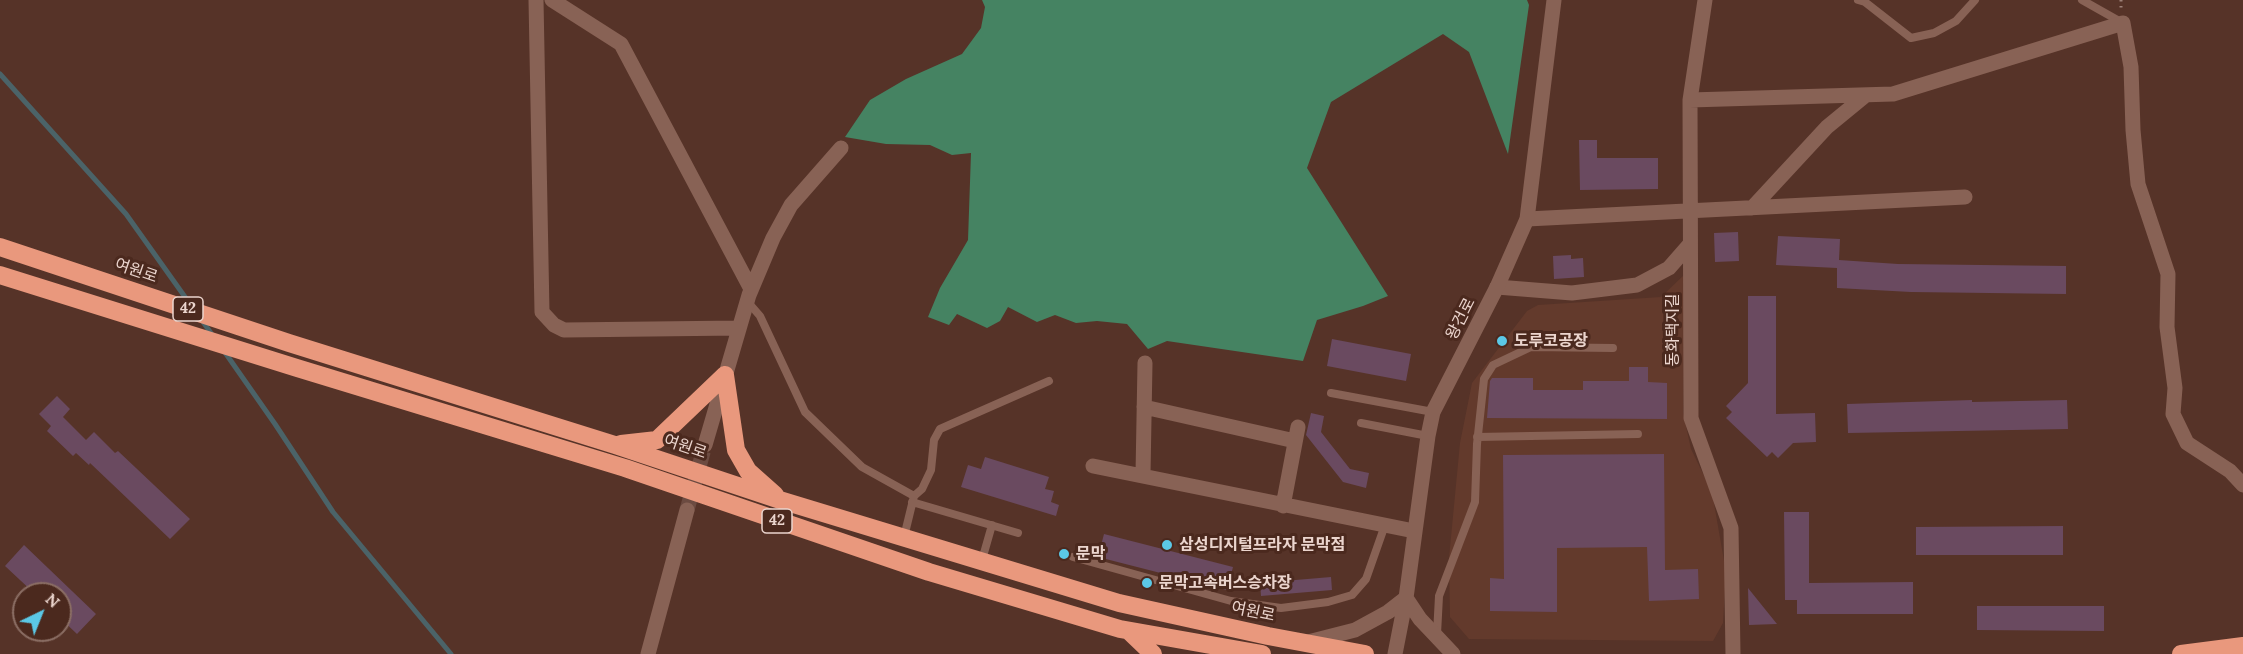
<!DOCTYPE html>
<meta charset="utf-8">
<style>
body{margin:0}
#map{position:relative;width:2243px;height:654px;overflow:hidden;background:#563328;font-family:Lora,serif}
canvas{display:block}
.north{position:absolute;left:12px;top:582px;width:60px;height:60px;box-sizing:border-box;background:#4b291e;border:2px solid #8b6e64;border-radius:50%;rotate:43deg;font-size:16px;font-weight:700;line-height:24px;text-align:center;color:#ebd5ce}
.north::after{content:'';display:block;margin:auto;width:21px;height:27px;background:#5bc8e6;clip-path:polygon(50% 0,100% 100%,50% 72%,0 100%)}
</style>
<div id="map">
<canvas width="2243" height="654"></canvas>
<div class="north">N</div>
</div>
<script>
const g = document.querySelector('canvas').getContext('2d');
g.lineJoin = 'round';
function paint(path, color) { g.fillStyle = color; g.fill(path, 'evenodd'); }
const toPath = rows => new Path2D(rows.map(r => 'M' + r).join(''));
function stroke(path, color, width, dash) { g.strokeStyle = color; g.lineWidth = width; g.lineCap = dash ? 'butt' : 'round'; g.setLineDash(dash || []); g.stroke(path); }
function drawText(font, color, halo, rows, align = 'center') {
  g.font = font + ' Lora,"Noto Sans KR",serif'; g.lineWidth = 6; g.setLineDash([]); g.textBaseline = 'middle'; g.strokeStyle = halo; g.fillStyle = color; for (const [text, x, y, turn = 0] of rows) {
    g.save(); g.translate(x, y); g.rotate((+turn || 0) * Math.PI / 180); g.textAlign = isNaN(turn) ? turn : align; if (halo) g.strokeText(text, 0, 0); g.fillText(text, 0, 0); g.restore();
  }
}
paint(toPath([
 [1685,274,1683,413,1691,449,1712,492,1726,572,1723,623,1713,641,1469,639,1450,617,1449,558,1460,443,1472,383,1527,311,1538,305,1661,297]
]), '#633a2c');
paint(toPath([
 [982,0,1527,0,1529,5,1508,154,1469,52,1443,34,1331,102,1307,168,1388,296,1363,306,1317,320,1303,361,1167,341,1148,349,1127,324,1097,321,1076,323,1055,315,1037,322,1008,307,1000,321,987,328,957,314,949,325,928,317,940,288,968,240,971,153,952,155,930,145,886,144,845,137,870,100,906,79,962,54,981,28,985,7]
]), '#458362');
stroke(toPath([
 [0,74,126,214,190,304],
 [201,319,213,336],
 [224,351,275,424,333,512,451,654]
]), '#4b6368', 5);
paint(toPath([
 [1579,140,1597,140,1597,158,1658,158,1658,189,1580,190],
 [1738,232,1739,261,1715,262,1714,233],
 [1778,236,1840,239,1839,260,1898,264,2066,266,2066,294,1911,292,1837,288,1837,268,1776,265],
 [1571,255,1571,259,1583,258,1584,277,1554,279,1553,256],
 [1748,296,1776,296,1776,414,1815,413,1816,442,1793,443,1778,458,1772,452,1767,457,1726,418,1732,412,1726,406,1748,383],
 [1332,339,1411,354,1406,381,1327,366],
 [1629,367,1648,367,1648,382,1667,383,1667,419,1487,418,1490,381,1492,378,1533,378,1533,390,1583,390,1583,381,1629,381],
 [57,396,70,409,63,417,86,440,94,432,115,453,118,451,190,519,170,539,90,463,89,465,76,453,73,456,47,431,51,426,39,414],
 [1972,400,1972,402,2067,400,2068,429,1848,433,1847,404],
 [1311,413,1324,416,1321,432,1350,469,1369,473,1366,488,1343,482,1306,435],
 [1664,454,1665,570,1698,569,1699,599,1649,601,1647,547,1557,548,1557,612,1490,611,1490,578,1504,579,1503,455],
 [985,457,1049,477,1045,489,1054,491,1051,502,1059,505,1056,516,961,487,968,465,981,469],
 [1784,512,1809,512,1809,583,1913,582,1913,614,1797,614,1797,600,1785,600],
 [2063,526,2063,555,1916,555,1916,527],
 [1104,534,1233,567,1227,590,1098,557],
 [24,545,96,614,77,634,60,618,60,594,35,594,5,566],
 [1331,577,1332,590,1261,596,1260,583],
 [1748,588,1777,624,1749,625],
 [1977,606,2104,606,2104,631,1977,630]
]), '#6a4a60');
stroke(toPath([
 [687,510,705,445]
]), '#6c4b41', 15, [15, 8]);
stroke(toPath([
 [2121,0,2121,9]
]), '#9d8178', 3, [1.5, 4.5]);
stroke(toPath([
 [1858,0,1865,2,1911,38,1934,33,1956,21,1975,0],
 [2082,0,2121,22],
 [747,301,760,316,805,412,862,467,914,496],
 [1331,393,1433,412],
 [1361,423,1428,436],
 [1477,437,1638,434],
 [912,502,1018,533],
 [904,537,914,496,922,489,931,470,934,440,940,429,1049,381],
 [1073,557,1231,601,1281,608,1328,602,1352,595,1366,579,1385,525],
 [982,560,992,525],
 [1437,634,1439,596,1475,502,1477,444,1484,379,1493,365,1531,347,1613,348]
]), '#886255', 8);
stroke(toPath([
 [536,0,542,312,554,325,564,330,739,328],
 [552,0,621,44,751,289],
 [1705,0,1690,100,1691,418,1731,528,1733,654],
 [1690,100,1893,94,2123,23,2131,67,2133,130,2138,184,2168,274,2167,327,2175,388,2173,414,2187,443,2230,471,2243,485],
 [1752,208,1827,127,1866,95],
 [1527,219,1965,197],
 [1497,287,1572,293,1637,285,1669,268,1690,244],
 [1144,407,1295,441],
 [705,445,749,295,773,238,791,205,841,148],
 [1093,466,1414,531],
 [1143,474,1145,363],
 [1283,506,1298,427],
 [648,654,687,510]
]), '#886255', 15);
stroke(toPath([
 [1308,642,1355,630,1388,612,1406,598,1420,619,1453,654],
 [1395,654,1406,598,1428,436,1433,412,1497,287,1527,219,1554,0]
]), '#886255', 15);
stroke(toPath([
 [0,247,289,343,615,445,780,500,1119,603,1268,636,1365,654],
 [0,275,297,368,625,468,929,572,1120,629,1262,654],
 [725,375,736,450,748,471,775,495],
 [621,444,657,440,725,375],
 [1130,632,1153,654],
 [2181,654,2243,646]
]), '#e9987d', 18);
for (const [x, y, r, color] of [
 [1502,341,6,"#5bc8e6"],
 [1167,545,6,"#5bc8e6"],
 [1064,554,6,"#5bc8e6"],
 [1147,583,6,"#5bc8e6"]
]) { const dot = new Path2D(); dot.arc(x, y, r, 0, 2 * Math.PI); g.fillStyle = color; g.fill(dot); stroke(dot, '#4b291e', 2); }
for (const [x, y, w] of [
 [188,309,30],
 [777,521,30]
]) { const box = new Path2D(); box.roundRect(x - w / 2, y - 12, w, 24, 4.5); g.fillStyle = '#4b291e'; g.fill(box); stroke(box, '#ebd5ce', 1.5); }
drawText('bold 15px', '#ebd5ce', null, [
 ["42",188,309],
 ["42",777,521]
]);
drawText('16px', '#ebd5ce', '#4b291e', [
 ["여원로",136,271,19],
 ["왕건로",1461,319,-63],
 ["동화택지길",1673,330,-90],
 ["여원로",685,447,19],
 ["여원로",1253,612,12]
]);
drawText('bold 16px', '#ebd5ce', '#4b291e', [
 ["도루코공장",1514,341],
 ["삼성디지털프라자 문막점",1179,545],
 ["문막",1076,554],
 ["문막고속버스승차장",1159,583]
], 'left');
</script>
